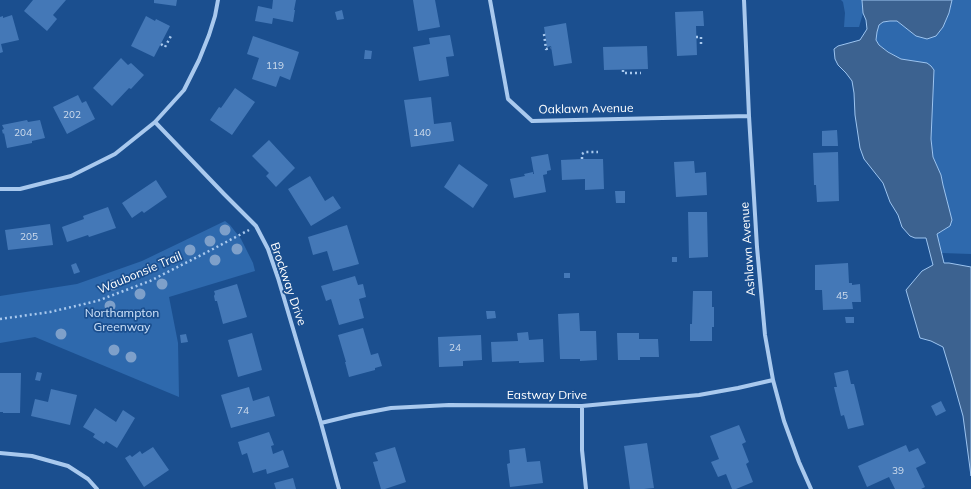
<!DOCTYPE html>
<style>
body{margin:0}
canvas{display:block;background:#1b4f8f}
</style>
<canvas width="971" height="489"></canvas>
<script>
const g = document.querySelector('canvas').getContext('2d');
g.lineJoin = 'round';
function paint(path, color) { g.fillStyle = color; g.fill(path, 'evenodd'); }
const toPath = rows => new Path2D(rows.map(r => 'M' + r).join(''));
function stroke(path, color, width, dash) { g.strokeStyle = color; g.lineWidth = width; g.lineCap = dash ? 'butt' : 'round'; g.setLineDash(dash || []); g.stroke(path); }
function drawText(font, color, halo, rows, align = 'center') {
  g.font = font + ' Mulish,sans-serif'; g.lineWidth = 3.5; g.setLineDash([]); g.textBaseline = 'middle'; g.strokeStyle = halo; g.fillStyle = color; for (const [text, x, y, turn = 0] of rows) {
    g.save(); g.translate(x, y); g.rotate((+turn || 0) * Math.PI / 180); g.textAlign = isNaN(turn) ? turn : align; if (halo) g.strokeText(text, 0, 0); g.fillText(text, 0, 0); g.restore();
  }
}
paint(toPath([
 [841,0,862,0,863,13,859,27,844,27,845,13,843,2],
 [952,0,971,0,971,254,942,253,937,234,950,226,941,175,933,157,931,139,933,86,926,63,901,59,889,52,879,45,876,40,877,32,879,25,883,22,890,21,897,21,905,27,949,13],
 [225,221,230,225,241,239,253,263,255,271,169,297,178,343,179,397,35,337,0,343,0,296,77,284,142,261]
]), '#2e69ad');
const water = toPath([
 [862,0,952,0,949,13,943,27,936,36,927,39,916,36,897,21,890,21,883,22,879,25,877,32,876,40,879,45,888,52,901,59,927,63,931,66,934,70,931,139,933,157,941,175,943,185,952,220,950,226,937,234,944,263,949,263,971,267,971,476,963,416,952,377,943,347,931,341,920,338,906,290,922,271,933,265,926,238,915,238,910,236,902,227,898,215,890,202,883,183,864,159,860,148,855,115,854,93,852,81,846,73,838,65,835,59,834,49,838,46,860,40,867,29,866,20,863,13,862,0]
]);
paint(water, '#3c6290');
stroke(water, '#9cc4f0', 1);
paint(toPath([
 [33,0,66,0,53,15,57,19,47,31,24,11],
 [154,0,177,0,176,6,154,3],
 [273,0,296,0,294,10,295,10,293,22,273,18,272,24,255,21,258,6,272,9],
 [413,0,435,0,440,27,418,31],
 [342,10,344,19,337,20,335,12],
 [703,11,704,26,696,26,697,55,677,56,675,12],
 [12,15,19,40,1,44,3,52,0,53,0,17,3,16,3,18],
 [146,16,155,21,156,19,170,26,154,57,131,46],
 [566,23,572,63,554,66,551,46,547,47,544,27],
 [450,35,454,56,446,57,449,76,419,81,413,47,430,44,429,38],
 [253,36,299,52,290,80,280,76,276,87,252,79,259,58,247,54],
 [647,46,648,69,604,70,603,47],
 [365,50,372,51,371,59,364,59],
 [121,58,128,65,131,63,144,75,131,89,129,88,112,106,93,88],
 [235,88,255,102,232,135,210,120,219,107,221,108],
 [78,95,82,103,86,101,95,119,67,134,53,107],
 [431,97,434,124,451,122,454,141,411,147,404,100],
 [27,120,28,122,40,120,45,138,32,141,32,143,7,148,4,133,3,134,2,130,4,129,2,125],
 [837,130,838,146,822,146,822,131],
 [269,140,295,168,276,187,266,176,269,173,252,156],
 [838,152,839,201,817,202,816,185,814,185,813,153],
 [548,154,551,170,547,171,547,174,543,175,546,192,514,198,510,179,525,176,524,174,533,172,533,174,534,174,531,157],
 [582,159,603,159,604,189,585,190,585,179,562,180,561,160],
 [694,161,695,173,706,172,707,195,676,197,674,162],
 [459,164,488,185,473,208,444,187],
 [310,176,325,201,333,196,341,208,311,226,288,189],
 [156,180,167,197,144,213,142,211,132,218,122,203],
 [615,191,625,191,625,203,616,203],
 [108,207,116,228,89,237,88,235,67,242,62,227,84,219,83,216],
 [688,212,707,212,708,257,689,258],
 [50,224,53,245,8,250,5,230],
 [347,225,359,264,333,271,327,251,313,255,308,237],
 [672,257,677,257,677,262,672,262],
 [76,263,80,272,74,274,71,265],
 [848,263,849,283,852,283,852,285,860,284,861,302,852,302,853,309,823,310,822,290,815,290,815,265],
 [564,273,570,273,570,278,564,278],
 [355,276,358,285,363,284,366,297,359,299,364,318,339,325,331,299,326,301,321,286],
 [237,284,247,317,223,324,217,301,215,301,214,296,215,294,214,291],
 [693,291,712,291,712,307,714,307,714,327,712,327,712,341,690,341,690,324,692,324],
 [486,311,495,311,496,318,487,319],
 [579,313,580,331,596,331,597,360,580,361,580,359,560,359,558,314],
 [845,317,854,317,854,323,846,323],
 [363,328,371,355,378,353,382,366,375,368,375,370,349,377,345,362,346,362,338,335],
 [528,332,529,340,543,339,544,362,519,363,519,361,492,362,491,342,518,341,517,333],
 [252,333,262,370,238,377,228,340],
 [617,333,639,333,639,339,658,339,659,357,640,357,640,360,618,360],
 [186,334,188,342,181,343,180,335],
 [481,335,482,360,463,361,463,366,439,367,438,337],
 [848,370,851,384,854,384,864,425,848,429,844,415,841,416,834,387,837,387,834,373],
 [37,372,42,373,40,381,35,380],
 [0,373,21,373,20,413,3,413,3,412,0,412],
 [249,387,253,401,269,396,275,416,231,428,221,395],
 [51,389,77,395,70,425,31,416,35,399,48,402],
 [941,401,946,411,936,416,931,406],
 [95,408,116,422,123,410,135,418,117,448,106,441,104,444,93,437,95,434,83,427],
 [739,425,746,442,742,444,749,462,746,464,753,482,736,489,732,489,726,474,718,477,711,462,719,459,710,436],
 [269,432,274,445,271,446,273,454,283,450,289,467,267,474,266,469,253,473,247,453,242,455,238,442],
 [647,443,654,488,644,489,630,489,624,446],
 [906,445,909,452,918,448,926,463,916,468,925,487,921,489,895,489,889,477,867,487,858,466],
 [153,447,169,470,144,487,125,458,130,455,132,457,140,451,142,454],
 [395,447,406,482,385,489,381,489,373,462,378,461,375,453],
 [525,448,527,462,540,461,543,483,510,487,507,464,510,463,509,450],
 [293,478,296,489,276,489,274,483]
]), '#4478b7');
stroke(toPath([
 [544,34,546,49,551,48],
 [696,37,701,37,701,47],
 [161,44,165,47,171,36],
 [623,70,623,73,641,73],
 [582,159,582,154,585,152,598,152],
 [0,319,50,312,97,301,150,281,213,249,249,230]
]), '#a9c9ee', 2.5, [2, 3]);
stroke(toPath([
 [490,0,508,99,532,121,749,116],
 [744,0,749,116,757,247,765,335,773,380,784,421,799,462,811,489],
 [155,122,224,194,256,226,268,249,278,278,321,423,339,489],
 [0,189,20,189,71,176,115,154,155,122,184,90,199,60,209,35,215,16,218,0],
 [582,406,582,450,586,489],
 [321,423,354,415,391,408,449,405,582,406,656,399,699,395,738,388,773,380],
 [0,453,32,456,68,466,88,479,97,489]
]), '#a9c9ee', 4);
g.fillStyle = '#7ea0ca';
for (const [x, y] of [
 [225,230],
 [210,241],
 [237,249],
 [190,250],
 [215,260],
 [162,284],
 [113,285],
 [140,294],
 [110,306],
 [61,334],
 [114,350],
 [131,357]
]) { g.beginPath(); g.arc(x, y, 5.5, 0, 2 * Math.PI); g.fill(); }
drawText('10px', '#d0dded', null, [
 ["119",275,66],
 ["202",72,115],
 ["204",23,133],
 ["140",422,133],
 ["205",29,237],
 ["45",842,296],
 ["24",455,348],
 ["74",243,411],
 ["39",898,471]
]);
drawText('12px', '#fff', '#1b4f8f', [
 ["Oaklawn Avenue",586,109,-1],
 ["Ashlawn Avenue",748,249,-94],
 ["Waubonsie Trail",140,273,-23],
 ["Brockway Drive",288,284,71],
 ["Eastway Drive",547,395]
]);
drawText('12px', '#cfe3fa', '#1b4f8f', [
 ["Northampton",122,313],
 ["Greenway",122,327]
]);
</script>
